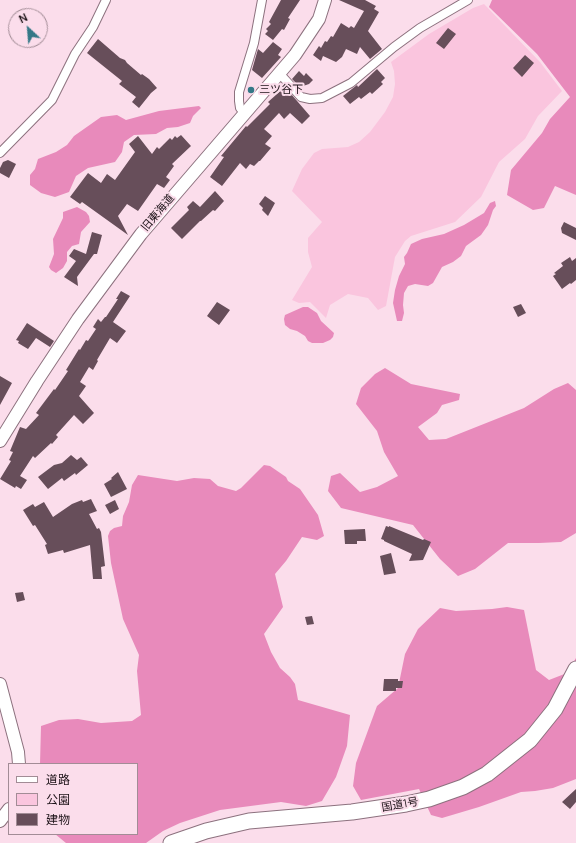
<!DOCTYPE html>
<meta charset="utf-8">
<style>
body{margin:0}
#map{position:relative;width:576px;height:843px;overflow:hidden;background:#fbddeb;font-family:Manrope,"Noto Sans JP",sans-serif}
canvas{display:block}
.legend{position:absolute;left:8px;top:763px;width:130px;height:72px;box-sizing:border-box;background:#fbddeb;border:1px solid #a28c96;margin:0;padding:5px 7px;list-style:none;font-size:12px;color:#1c1217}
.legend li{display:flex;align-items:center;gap:8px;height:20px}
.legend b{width:20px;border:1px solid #a28c96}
.north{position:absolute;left:8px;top:8px;width:40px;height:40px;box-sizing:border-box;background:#fbddeb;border:1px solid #a28c96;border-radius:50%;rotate:334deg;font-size:11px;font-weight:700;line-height:16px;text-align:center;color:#1c1217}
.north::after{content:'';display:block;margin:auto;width:14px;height:18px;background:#347887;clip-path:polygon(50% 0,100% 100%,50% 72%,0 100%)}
</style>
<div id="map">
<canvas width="576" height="843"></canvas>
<ul class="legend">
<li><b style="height:5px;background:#fff"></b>道路</li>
<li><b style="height:11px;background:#fac5de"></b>公園</li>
<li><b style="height:11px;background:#674e5a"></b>建物</li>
</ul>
<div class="north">N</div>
</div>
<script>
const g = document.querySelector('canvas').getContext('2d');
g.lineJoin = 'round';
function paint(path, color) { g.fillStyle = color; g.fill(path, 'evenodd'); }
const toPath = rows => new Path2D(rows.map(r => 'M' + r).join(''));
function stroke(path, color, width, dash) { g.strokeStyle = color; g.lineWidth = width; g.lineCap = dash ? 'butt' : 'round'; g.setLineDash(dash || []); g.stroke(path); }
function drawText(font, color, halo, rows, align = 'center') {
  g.font = font + ' Manrope,"Noto Sans JP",sans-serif'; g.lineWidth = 4; g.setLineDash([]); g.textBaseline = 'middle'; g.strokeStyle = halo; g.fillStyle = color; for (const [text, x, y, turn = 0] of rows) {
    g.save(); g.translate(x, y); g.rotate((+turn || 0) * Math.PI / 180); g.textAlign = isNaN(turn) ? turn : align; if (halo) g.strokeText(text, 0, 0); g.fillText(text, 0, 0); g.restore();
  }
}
paint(toPath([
 [484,4,540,62,562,91,538,116,525,139,499,162,481,197,455,222,411,236,405,241,395,257,386,306,378,310,368,298,348,294,330,305,326,318,310,302,299,303,292,300,312,267,308,252,308,238,322,222,292,191,302,169,314,153,322,149,348,147,359,142,370,132,385,112,393,97,395,84,394,71,391,62,429,34,473,8]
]), '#fac5de');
paint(toPath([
 [492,0,576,0,576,195,555,186,544,208,533,210,507,195,511,170,542,133,550,119,570,97,537,54,489,7],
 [199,106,201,108,193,116,190,123,178,127,167,128,156,134,134,135,124,142,122,152,115,162,88,168,76,176,69,192,55,197,41,193,30,185,30,175,35,169,38,159,56,152,67,145,74,136,101,117,117,115,126,120,159,111],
 [495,201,496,206,493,210,488,225,481,235,466,246,461,256,453,262,442,267,433,283,428,286,415,284,408,286,404,293,403,305,404,313,402,321,397,321,393,303,395,290,399,276,405,264,404,257,407,253,411,244,422,239,444,234,464,225,484,213,490,203],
 [77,207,86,212,89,216,90,222,81,232,79,244,72,246,67,252,67,261,63,268,56,273,51,270,49,267,54,254,53,239,63,218,63,212],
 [303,307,308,307,317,313,321,321,334,333,333,337,330,340,323,343,312,343,308,341,305,336,297,331,290,329,285,325,284,319,285,315],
 [385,368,411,384,460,394,459,400,442,405,437,413,418,427,429,440,446,439,524,408,554,389,568,383,576,390,576,533,561,542,539,543,508,543,475,569,458,576,440,559,413,525,341,508,328,491,331,476,340,473,360,492,377,487,398,476,384,452,377,431,356,404,361,388,375,374],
 [264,465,270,466,286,477,288,481,300,489,318,515,324,536,317,540,302,537,286,561,275,574,283,607,264,634,271,652,280,668,290,677,295,684,298,700,350,715,347,746,336,777,322,801,306,806,281,802,220,810,180,823,163,831,146,843,66,843,55,834,137,834,137,764,40,764,41,726,59,720,78,719,101,723,132,721,141,715,137,671,139,655,123,619,111,563,108,536,110,531,114,528,122,526,123,516,129,502,132,485,138,475,177,481,194,478,210,479,218,486,236,491,241,488],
 [507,607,524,610,536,670,549,680,567,673,576,658,576,779,553,788,535,791,521,792,479,807,442,818,431,815,419,789,361,800,353,786,356,763,377,706,398,688,405,654,418,629,440,608,456,611,492,609]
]), '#e88abb');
paint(toPath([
 [281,0,300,0,288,18,290,19,284,30,282,29,273,40,265,34,268,31,266,29,271,24,269,22],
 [339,0,365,0,376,6,374,9,379,12,368,31,382,49,370,59,360,47,357,54,346,49,342,57,336,62,323,56,321,61,313,55,319,46,321,48,325,41,327,42,331,36,333,37,341,23,349,28,351,26,354,28,364,11],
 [448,28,456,34,444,49,436,43],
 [98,39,120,58,125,60,127,63,141,75,142,74,149,79,157,88,151,93,139,108,132,102,136,97,119,84,122,81,87,53],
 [273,42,282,49,278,55,281,57,262,78,252,70,258,49,263,53],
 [525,55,534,63,522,77,513,68],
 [377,69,385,78,381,82,383,84,372,94,370,92,361,99,359,97,350,104,343,96,357,85,358,87],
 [299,71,304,76,306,73,313,80,309,84,300,87,292,79],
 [285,87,310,116,302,124,290,113,284,119,279,113,264,129,272,136,265,144,271,148,260,161,259,161,254,166,250,164,246,169,240,163,222,186,210,177,224,157,221,156,246,126,247,127,270,104,268,102],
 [181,135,191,146,172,164,174,166,166,177,170,180,164,188,157,184,138,211,127,204,118,216,128,235,82,202,80,204,70,197,88,173,101,183,107,174,115,180,135,152,129,144,138,136,152,154,157,147,159,149,170,138,172,140,175,136,177,138],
 [8,160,16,164,9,178,0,173,0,168,3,162],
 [215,191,224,201,215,211,213,210,201,221,200,221,182,239,171,228,189,210,187,207,193,201,200,207],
 [265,196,275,203,268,216,262,210,263,208,259,204],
 [564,222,576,228,576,240,562,233,561,228],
 [92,232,102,235,97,254,94,254,77,277,78,286,64,277,76,261,69,256,74,249,86,254],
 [570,257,572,261,576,258,576,280,571,284,570,283,562,289,553,276,556,274,554,273,563,266,561,263],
 [121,291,130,296,113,322,126,331,117,343,110,338,97,360,98,361,93,370,89,367,80,382,86,386,79,396,94,413,83,424,74,415,56,435,58,437,52,444,51,443,35,458,33,456,20,476,27,480,21,489,16,486,15,488,0,479,11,461,9,460,13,452,10,451,20,427,26,429,39,415,36,413,54,389,55,390,68,371,66,370,79,349,80,350,86,340,88,341,96,329,93,327,98,319,101,322,105,317,106,317,118,299,116,299],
 [217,302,230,310,219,325,207,316],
 [521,304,526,313,518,317,513,307],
 [27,323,54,341,50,347,36,338,28,349,18,343,19,341,16,340],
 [0,376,12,383,0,405],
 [71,455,77,460,81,457,88,465,76,475,75,473,64,481,62,478,48,489,38,477,54,465,62,463],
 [118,472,127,489,111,497,104,484,112,479,111,478],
 [91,499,97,511,89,514,97,529,99,528,101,532,105,566,101,567,102,579,93,579,90,545,64,553,63,550,48,554,45,545,47,544,35,525,33,526,23,510,33,504,35,507,44,502,53,517,72,504,82,500,83,502],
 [115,500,119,509,110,514,105,505],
 [386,526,389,527,389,526,423,540,424,539,431,542,423,560,409,561,412,554,384,541,384,540,381,539],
 [365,529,366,541,357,541,357,544,345,544,344,530],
 [391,553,396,573,384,575,380,556],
 [23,592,25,600,17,602,15,593],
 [312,616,314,624,307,625,305,617],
 [384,679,398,679,398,681,403,681,402,688,396,688,396,691,383,691],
 [576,789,576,802,570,809,562,802]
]), '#674e5a');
const street = toPath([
 [280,74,301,97,310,99,322,98,351,83,394,47,420,28,468,0],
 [244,113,240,108,239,101,239,92,254,43,262,0],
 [0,153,52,100,75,54,93,27,106,0]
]);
const secondary = toPath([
 [0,441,37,381,78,319,141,234,295,55,319,19,325,0],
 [0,684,18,752,19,764],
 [0,821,9,809]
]);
const highway = toPath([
 [171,843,206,831,249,821,352,812,406,804,429,799,463,787,487,774,530,740,555,709,576,669]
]);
stroke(street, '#8c717e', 10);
stroke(secondary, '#8c717e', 14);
stroke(highway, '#8c717e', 17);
stroke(street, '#fff', 8);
stroke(secondary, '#fff', 12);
stroke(highway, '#fff', 15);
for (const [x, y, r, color] of [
 [251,90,4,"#347887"]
]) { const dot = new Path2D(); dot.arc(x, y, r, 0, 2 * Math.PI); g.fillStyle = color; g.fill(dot); stroke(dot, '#fbddeb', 1.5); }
drawText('11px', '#1c1217', '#fbddeb', [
 ["三ツ谷下",259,90]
], 'left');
drawText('11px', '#1c1217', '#fbddeb', [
 ["旧東海道",158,213,-50],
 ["国道1号",400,805,-10]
]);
</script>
